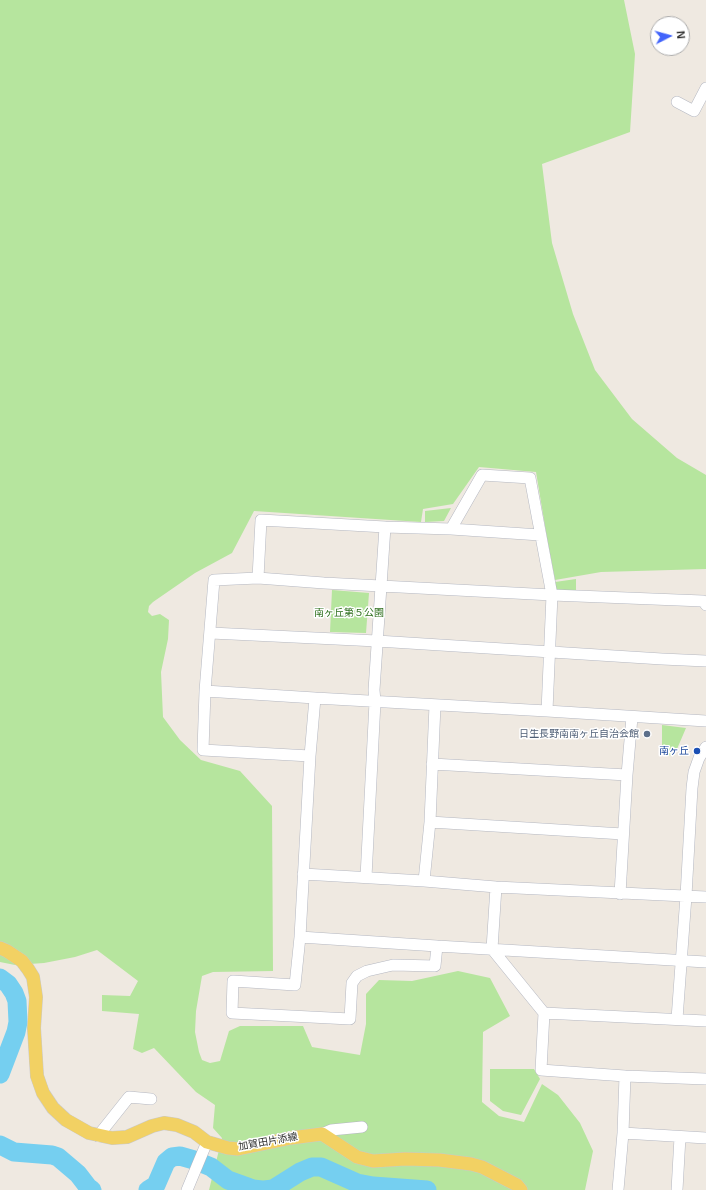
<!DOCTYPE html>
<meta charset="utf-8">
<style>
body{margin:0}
#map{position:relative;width:706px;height:1190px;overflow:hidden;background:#efe9e1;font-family:Arial,sans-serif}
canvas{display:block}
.north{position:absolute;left:650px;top:16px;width:40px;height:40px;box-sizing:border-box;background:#fff;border:1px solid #ababab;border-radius:50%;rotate:84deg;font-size:11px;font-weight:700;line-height:16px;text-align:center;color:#2e2e2e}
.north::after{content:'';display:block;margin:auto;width:14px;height:18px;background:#4264fb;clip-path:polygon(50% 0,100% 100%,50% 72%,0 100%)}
</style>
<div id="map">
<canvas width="706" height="1190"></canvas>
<div class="north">N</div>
</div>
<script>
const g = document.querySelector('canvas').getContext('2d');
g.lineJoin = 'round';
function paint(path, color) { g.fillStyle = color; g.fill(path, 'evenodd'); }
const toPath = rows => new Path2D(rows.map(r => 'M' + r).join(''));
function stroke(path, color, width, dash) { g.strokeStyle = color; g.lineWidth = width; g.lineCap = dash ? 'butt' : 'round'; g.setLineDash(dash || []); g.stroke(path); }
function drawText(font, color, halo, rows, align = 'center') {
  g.font = font + ' Arial,"Noto Sans JP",sans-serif'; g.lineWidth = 3; g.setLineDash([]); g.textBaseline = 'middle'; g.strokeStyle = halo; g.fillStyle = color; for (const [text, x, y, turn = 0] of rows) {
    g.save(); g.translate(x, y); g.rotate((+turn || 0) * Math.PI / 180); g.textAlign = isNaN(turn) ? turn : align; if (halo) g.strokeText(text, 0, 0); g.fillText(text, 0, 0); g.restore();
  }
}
paint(toPath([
 [0,0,624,0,635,54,630,132,542,164,552,243,573,314,595,370,632,419,677,458,706,475,706,569,601,572,555,580,547,538,536,472,479,467,453,504,423,509,421,522,254,511,232,553,195,573,153,602,149,606,148,612,152,616,160,614,169,620,168,639,161,672,163,717,180,740,201,760,240,771,272,806,273,971,213,972,202,976,196,1011,195,1032,199,1052,202,1060,210,1063,220,1061,229,1031,240,1026,303,1026,312,1047,360,1055,366,1024,366,994,379,980,412,981,458,971,490,978,510,1016,483,1032,482,1102,499,1116,524,1122,542,1084,558,1095,580,1123,593,1151,585,1190,209,1190,222,1138,213,1128,215,1105,196,1092,154,1048,142,1053,133,1049,139,1014,102,1011,102,995,130,996,138,981,97,950,75,957,44,963,15,965,0,962],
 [451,508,444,521,425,522,425,511],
 [576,579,576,592,556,591,555,582],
 [332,590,369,593,366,633,330,632],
 [662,725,686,728,674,756,662,754],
 [490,1069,534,1069,540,1079,521,1115,503,1111,490,1101]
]), '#b6e59e');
stroke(toPath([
 [0,978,8,984,14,993,17,1001,18,1022,16,1032,0,1074],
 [0,1145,14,1152,52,1155,58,1157,78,1174,88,1187,92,1190],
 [148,1190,156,1185,166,1162,172,1157,180,1156,194,1160,211,1167,228,1180,253,1189,262,1190],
 [264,1190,273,1189,300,1172,312,1167,321,1167,357,1183,373,1186,427,1190]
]), '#75cff0', 19);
const minor = toPath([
 [677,102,694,111,706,88],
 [451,529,482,475,530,478,552,595,547,711],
 [258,578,261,520,385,527,451,529,540,535],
 [706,605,703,601,552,595,324,583,258,578,214,580,205,691,203,750,310,756,300,937,295,985,233,981,232,1013,350,1019,352,983,357,976,367,971,393,965,435,966,437,946,706,962],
 [211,633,377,641,662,659,706,661],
 [205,691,315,698,547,711,706,721],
 [310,756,315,698],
 [432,764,627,775],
 [430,822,623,834],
 [303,874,424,881,496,887,706,897],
 [366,877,375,702,374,690,385,527],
 [424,881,430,822,435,705],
 [496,887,492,949,544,1013,541,1070,625,1076,623,1133,618,1190],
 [620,894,627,775,632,717],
 [300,937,437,946],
 [544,1013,706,1021],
 [677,1019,686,896,692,788,694,772,699,758,706,747],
 [625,1076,706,1079],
 [623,1133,706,1138],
 [322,1134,331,1130,362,1127],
 [98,1136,129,1097,151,1099],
 [187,1190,207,1142],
 [677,1190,680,1137]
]);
const major = toPath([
 [0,948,7,951,22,961,28,969,33,977,36,997,34,1028,37,1076,43,1093,53,1108,66,1120,89,1133,112,1138,127,1137,152,1126,164,1123,177,1125,194,1132,207,1142,228,1148,238,1149,291,1138,322,1134,357,1157,373,1161,405,1159,439,1160,471,1164,482,1167,517,1185,521,1190]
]);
stroke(minor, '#b4b7c1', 12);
stroke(major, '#c9c9c9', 14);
stroke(minor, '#fff', 11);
stroke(major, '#f2d163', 13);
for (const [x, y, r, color] of [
 [647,734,4,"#5c6f8a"],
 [697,751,4,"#1a4fb4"]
]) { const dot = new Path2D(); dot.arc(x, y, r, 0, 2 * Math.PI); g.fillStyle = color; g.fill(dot); stroke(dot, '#fff', 1.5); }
drawText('10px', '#2c6e1b', '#fff', [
 ["南ヶ丘第５公園",349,613]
]);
drawText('10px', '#4e5e75', '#fff', [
 ["日生長野南南ヶ丘自治会館",639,734]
], 'right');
drawText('10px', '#164399', '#fff', [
 ["南ヶ丘",689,751]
], 'right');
drawText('10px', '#2e2e2e', '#fff', [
 ["加賀田片添線",268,1142,-10]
]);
</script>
